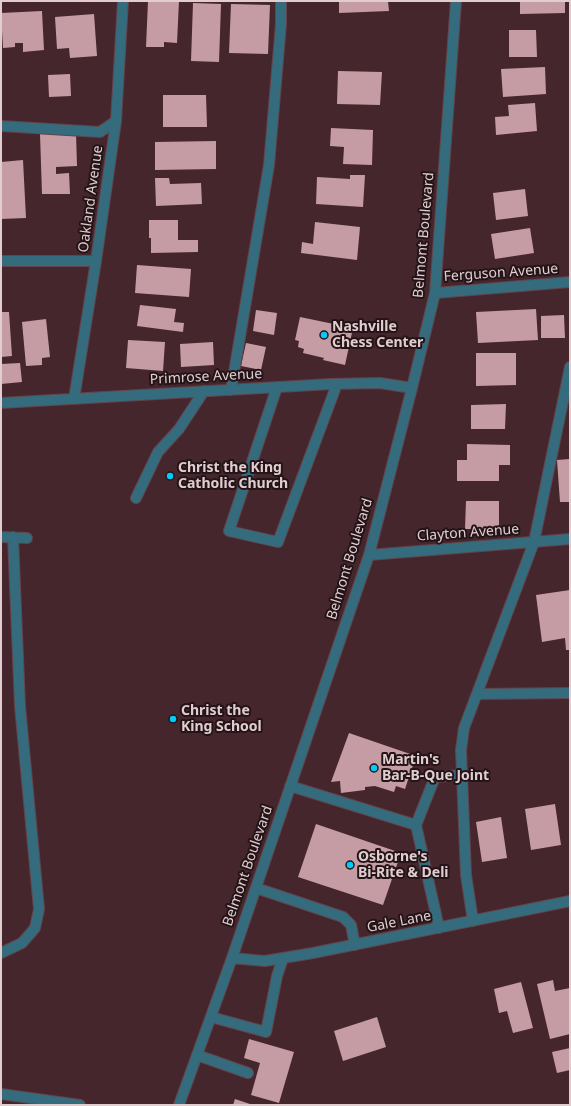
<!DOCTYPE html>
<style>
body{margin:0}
#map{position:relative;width:571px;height:1106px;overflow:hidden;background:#46262d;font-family:"Noto Sans",sans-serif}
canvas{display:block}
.frame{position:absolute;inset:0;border:2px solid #e1ccd0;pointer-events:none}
</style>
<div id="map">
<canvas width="571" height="1106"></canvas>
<div class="frame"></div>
</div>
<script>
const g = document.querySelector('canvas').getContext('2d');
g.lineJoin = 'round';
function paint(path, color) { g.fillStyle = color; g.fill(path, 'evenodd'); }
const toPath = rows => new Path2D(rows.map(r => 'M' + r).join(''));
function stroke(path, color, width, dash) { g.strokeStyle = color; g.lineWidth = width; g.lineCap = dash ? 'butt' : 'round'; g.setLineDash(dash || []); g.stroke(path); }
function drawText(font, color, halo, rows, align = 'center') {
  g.font = font + ' "Noto Sans",sans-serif'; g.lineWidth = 4; g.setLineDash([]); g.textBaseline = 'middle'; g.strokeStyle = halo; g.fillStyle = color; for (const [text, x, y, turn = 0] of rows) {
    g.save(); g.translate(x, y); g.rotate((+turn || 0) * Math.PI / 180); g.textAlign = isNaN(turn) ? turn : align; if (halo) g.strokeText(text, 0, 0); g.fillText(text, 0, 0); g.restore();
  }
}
paint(toPath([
 [148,1,179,1,177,43,164,42,164,47,146,47],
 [339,1,388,1,389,11,339,13],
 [520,1,565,1,565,13,520,14],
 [193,3,221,4,219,62,191,61],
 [231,4,270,5,268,54,229,53],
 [42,11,44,50,23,52,23,43,15,43,15,47,3,48,1,13],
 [94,14,97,56,70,58,69,48,57,49,55,17],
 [509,30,536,30,537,57,509,57],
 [545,67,546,94,503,97,501,69],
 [338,71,382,72,380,105,337,104],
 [70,74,71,96,49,97,48,75],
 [163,95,206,95,207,127,163,127],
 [535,103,537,131,496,135,495,117,509,116,508,105],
 [331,128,373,130,372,165,343,164,344,147,330,146],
 [76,133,77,166,56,167,56,174,69,173,70,194,42,194,40,134],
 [216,141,216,169,155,170,155,142],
 [23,160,26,218,1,219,1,162],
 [350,175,365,175,363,207,316,204,317,177,350,179],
 [155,178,169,178,170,184,201,183,202,204,156,206],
 [525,189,528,216,496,220,493,193],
 [149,220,178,220,178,240,198,240,198,252,151,253,151,238,149,238],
 [315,222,360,227,357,260,301,253,302,242,313,244],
 [530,228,534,253,495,259,491,234],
 [137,265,191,269,189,297,135,293],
 [140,305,176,309,174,322,184,323,183,332,137,326],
 [536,309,538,340,478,343,476,312],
 [256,310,277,313,274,335,253,331],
 [1,312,9,312,12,356,1,357],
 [564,315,565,338,541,338,541,316],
 [300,317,353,328,345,365,323,360,324,358,303,353,304,349,298,347,299,341,295,340],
 [46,319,50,357,42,358,42,365,26,366,22,322],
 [128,340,165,342,163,371,126,368],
 [213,342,214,365,181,367,180,344],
 [246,343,266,347,261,370,241,366],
 [476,353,516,353,516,385,476,386],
 [20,363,22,382,1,384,1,364],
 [506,404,505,429,471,429,471,405],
 [467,444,510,445,510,465,499,465,499,481,457,481,457,460,467,460],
 [570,459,570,502,560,502,557,460],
 [466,501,499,501,499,529,465,529],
 [570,590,570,650,566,650,565,638,542,642,536,595],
 [349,733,416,756,405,789,396,786,394,792,375,786,365,787,365,790,341,793,340,781,331,782],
 [555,804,561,845,531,850,525,809],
 [501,817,507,858,482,862,476,822],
 [316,824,401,853,383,905,298,877],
 [553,980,555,991,570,988,570,1034,550,1039,537,984],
 [521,982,533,1028,513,1033,507,1011,499,1013,494,989],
 [377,1017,386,1047,343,1061,334,1031],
 [249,1039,294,1052,279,1103,251,1095,260,1063,244,1058],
 [570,1048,570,1070,557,1073,552,1052],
 [235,1099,253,1105,233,1105]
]), '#c59ca4');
const minor = toPath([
 [1,126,100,132,116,121],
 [1,261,96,261],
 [435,293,570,282],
 [277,387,229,531,278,542,337,384],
 [231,390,269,165,281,24,281,1],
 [74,399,96,261,116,121,123,1],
 [1,403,331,384,380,383,412,388],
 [136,498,158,452,179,429,204,391],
 [1,537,27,538],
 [369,555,570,539],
 [478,694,570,693],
 [290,786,416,825],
 [256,888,343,917,351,925,355,945],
 [473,921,466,875,461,750,464,728,534,542,570,367],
 [439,928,416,825,435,777,462,775],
 [1,953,22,943,35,928,39,909,20,706,13,537],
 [232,958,265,961,313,953,570,901],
 [211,1017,266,1032,277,976,283,958],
 [197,1055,248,1073],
 [1,1094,80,1105],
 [179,1105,232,958,369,555,412,388,435,293,456,1]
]);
stroke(minor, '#62444a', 12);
stroke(minor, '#346b7d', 10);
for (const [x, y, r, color] of [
 [324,335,4,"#00cbf9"],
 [170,476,4,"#00cbf9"],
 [173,719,4,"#00cbf9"],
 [374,768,4,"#00cbf9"],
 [350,865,4,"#00cbf9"]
]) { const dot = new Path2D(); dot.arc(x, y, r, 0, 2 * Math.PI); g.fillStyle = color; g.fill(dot); stroke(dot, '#231417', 1.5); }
drawText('14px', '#e1ccd0', '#231417', [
 ["Oakland Avenue",91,199,-82],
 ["Belmont Boulevard",424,235,-85],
 ["Ferguson Avenue",501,273,-4],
 ["Primrose Avenue",206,377,-3],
 ["Clayton Avenue",468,533,-4],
 ["Belmont Boulevard",350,559,-73],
 ["Belmont Boulevard",248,866,-71],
 ["Gale Lane",399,922,-11]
]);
drawText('bold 14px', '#e1ccd0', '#231417', [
 ["Nashville",332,327],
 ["Chess Center",332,343],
 ["Christ the King",178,468],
 ["Catholic Church",178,484],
 ["Christ the",181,711],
 ["King School",181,727],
 ["Martin's",382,760],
 ["Bar-B-Que Joint",382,776],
 ["Osborne's",358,857],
 ["Bi-Rite & Deli",358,873]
], 'left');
</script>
